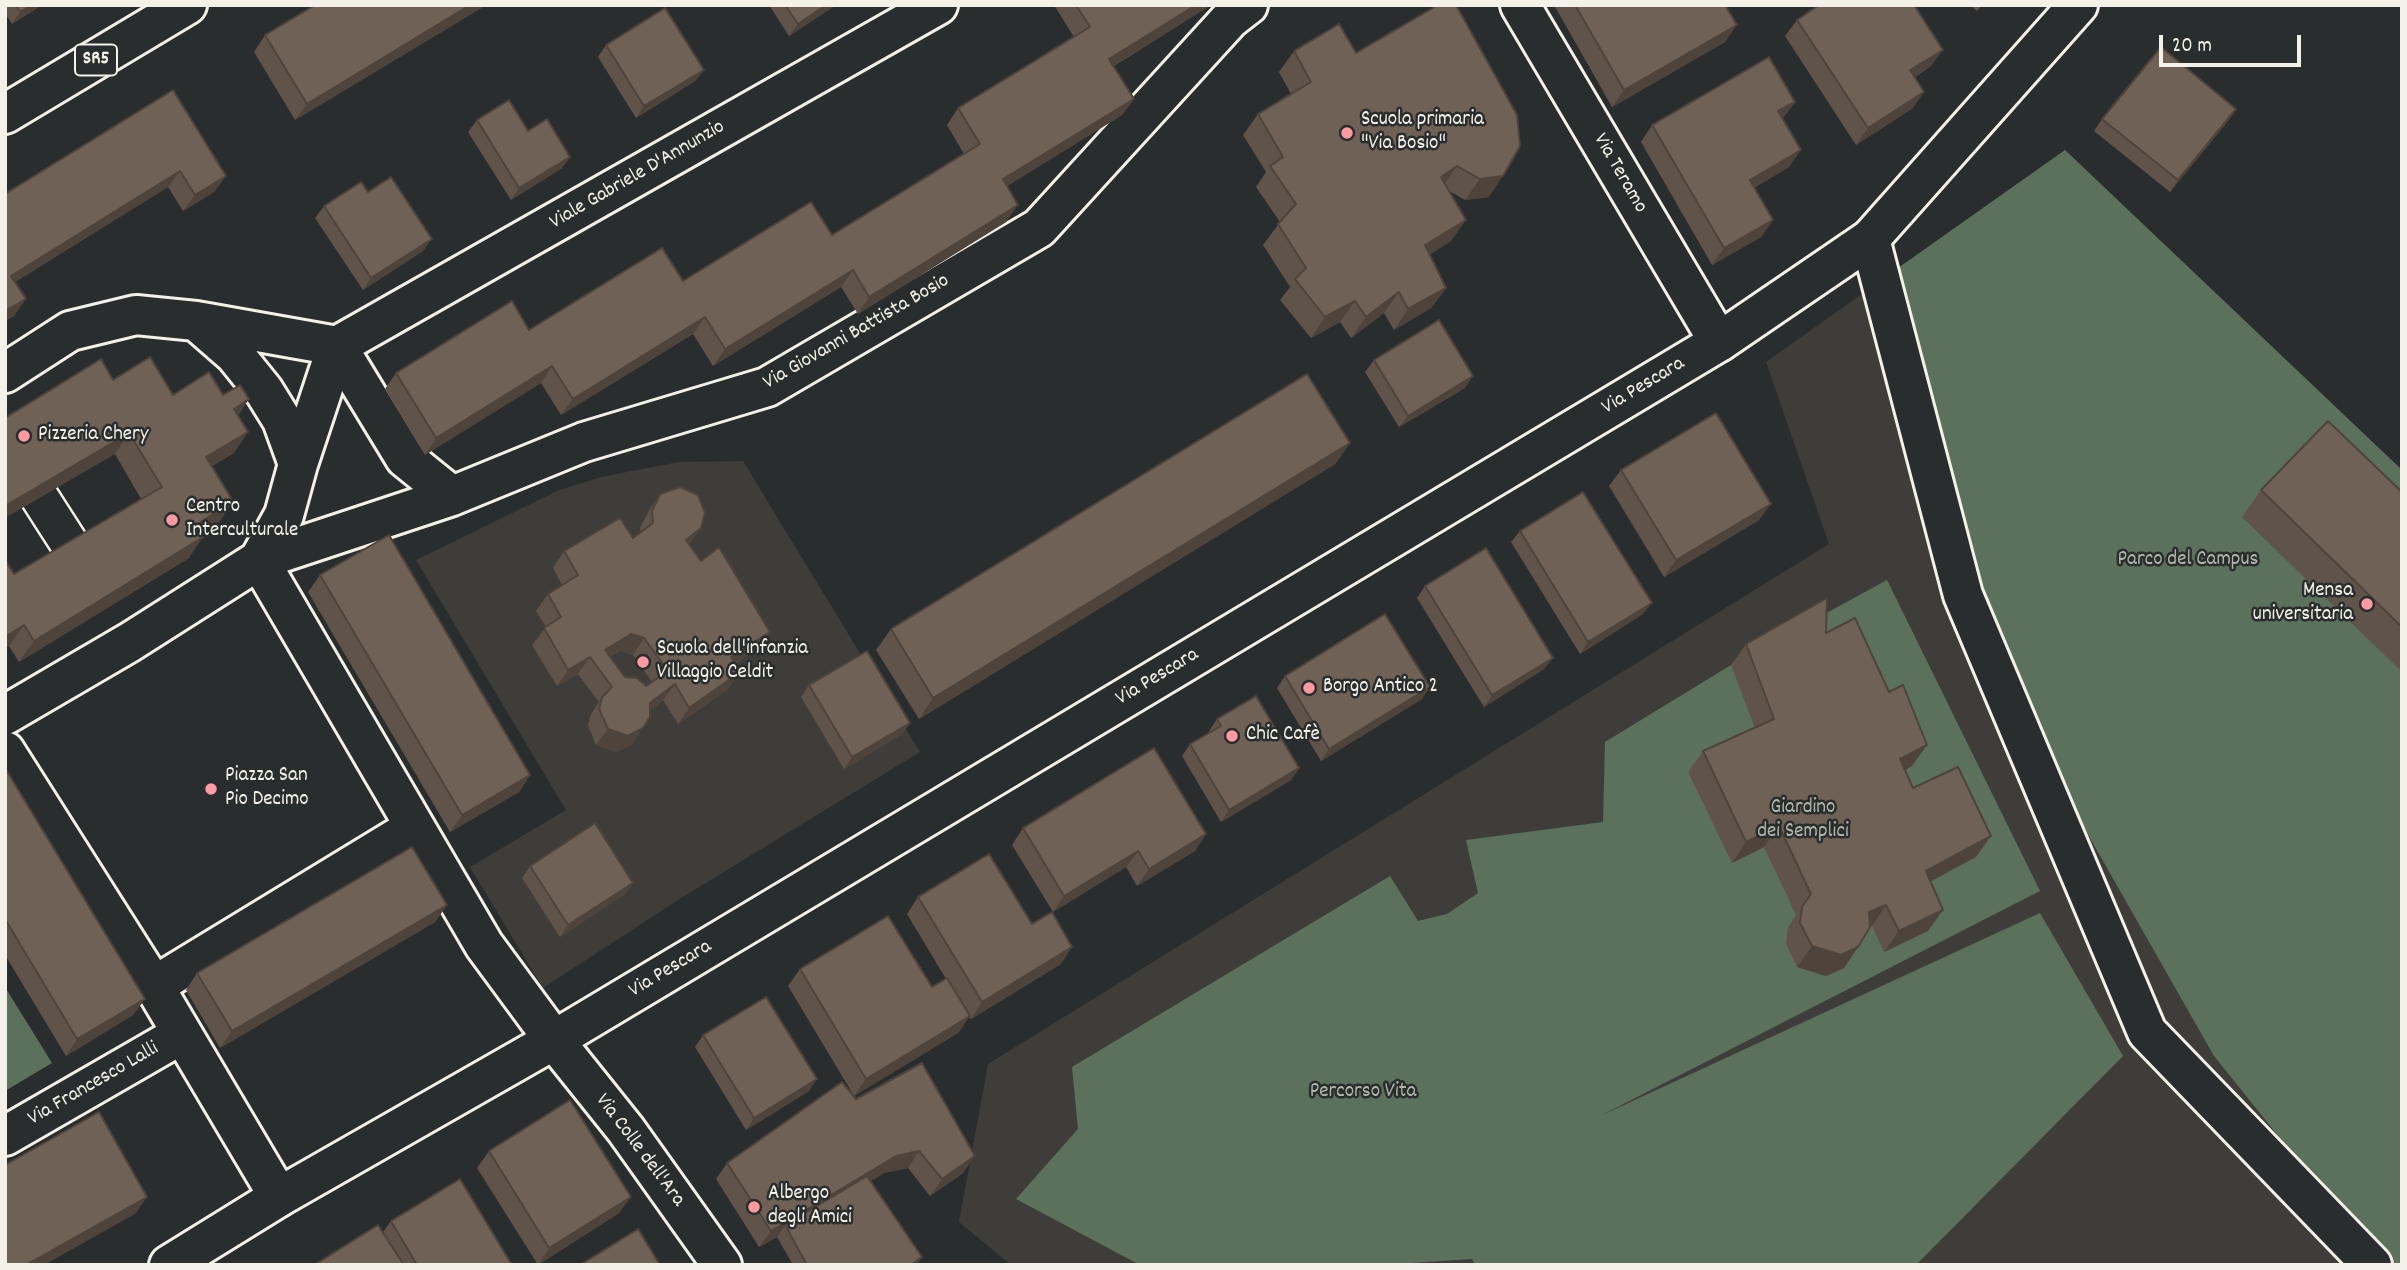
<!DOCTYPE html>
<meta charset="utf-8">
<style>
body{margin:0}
#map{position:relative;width:2407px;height:1270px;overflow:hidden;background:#2a2d2e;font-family:Dekko,sans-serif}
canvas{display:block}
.frame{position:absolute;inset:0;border:7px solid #f4f1e8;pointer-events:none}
.scale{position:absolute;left:2159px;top:35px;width:142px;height:32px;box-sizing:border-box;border:4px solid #f4f1e8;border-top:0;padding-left:9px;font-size:21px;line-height:24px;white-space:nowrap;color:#f4f1e8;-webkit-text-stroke:5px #2a2d2e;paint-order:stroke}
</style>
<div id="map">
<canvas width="2407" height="1270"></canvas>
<div class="frame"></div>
<div class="scale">20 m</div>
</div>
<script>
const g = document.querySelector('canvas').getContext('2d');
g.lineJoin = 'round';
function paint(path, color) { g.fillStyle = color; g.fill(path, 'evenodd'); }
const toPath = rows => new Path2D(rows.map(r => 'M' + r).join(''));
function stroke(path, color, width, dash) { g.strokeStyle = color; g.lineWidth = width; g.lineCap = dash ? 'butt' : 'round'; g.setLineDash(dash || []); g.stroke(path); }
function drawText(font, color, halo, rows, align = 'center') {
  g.font = font + ' Dekko,sans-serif'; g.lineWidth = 5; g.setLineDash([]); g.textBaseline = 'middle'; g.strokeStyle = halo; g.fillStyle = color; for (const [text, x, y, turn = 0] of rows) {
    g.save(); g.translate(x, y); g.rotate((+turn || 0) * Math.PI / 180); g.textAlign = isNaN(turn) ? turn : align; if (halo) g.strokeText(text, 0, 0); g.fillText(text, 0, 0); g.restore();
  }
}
paint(toPath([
 [2065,150,2402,470,2402,1265,1011,1265,959,1222,988,1064,1829,544,1766,362],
 [743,461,920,752,678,900,543,988,470,867,566,810,416,560,557,491,601,477,679,462]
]), '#3f3d3a');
paint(toPath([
 [2065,150,2402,470,2402,1265,2382,1265,2214,1056,1996,673,1898,268],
 [1887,580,2040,891,1600,1116,2040,913,2123,1056,1916,1265,1475,1265,1472,1259,1382,1265,1140,1265,1016,1199,1078,1129,1072,1067,1390,876,1418,921,1447,914,1478,893,1466,840,1603,822,1605,742,1731,665],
 [5,987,52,1063,5,1091]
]), '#5c715c');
const pedestrian = toPath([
 [40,498,74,551]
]);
const minor = toPath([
 [1520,5,1719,342],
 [1870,239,1963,595,2147,1032,2372,1265],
 [196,321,337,346,938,5],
 [337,346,405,458,452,496],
 [5,373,70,331,136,315,196,321,235,355,264,391,282,420,298,464,284,515,259,560,130,642,5,715],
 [298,464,337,346],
 [259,560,452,496,584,442,767,387,1039,228,1230,19,1248,5],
 [5,751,154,986,415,827,259,560],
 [415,827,484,945,554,1040,626,1130,722,1265],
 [154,986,279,1197],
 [5,1136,182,1034]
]);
const tertiary = toPath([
 [169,1265,279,1197,554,1040,1719,342,1870,239,2078,5]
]);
const primary = toPath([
 [5,114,187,5]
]);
stroke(pedestrian, '#f4f1e8', 42);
stroke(minor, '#f4f1e8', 44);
stroke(tertiary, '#f4f1e8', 44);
stroke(primary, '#f4f1e8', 44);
stroke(pedestrian, '#2a2d2e', 37);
stroke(minor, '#2a2d2e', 38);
stroke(tertiary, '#2a2d2e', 38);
stroke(primary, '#2a2d2e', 38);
paint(toPath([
 [5,5,42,5,12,24,5,13],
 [769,5,836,5,789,36],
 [1054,5,1211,5,1114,66,1134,99,1122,115,1007,186,1006,222,858,314,841,287,713,366,693,334,561,415,541,383,425,455,385,389,396,373,683,281,832,235,964,154,947,125,958,108,1074,37],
 [1438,5,1489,197,1465,200,1449,191,1451,241,1429,255,1446,288,1431,308,1394,330,1384,313,1351,338,1340,322,1311,338,1280,300,1290,287,1263,245,1280,222,1256,187,1266,172,1243,135,1258,114,1291,94,1279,72,1294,51,1356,53],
 [1554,5,1725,5,1725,42,1612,107],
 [1970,5,1982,5,1977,11],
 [483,7,295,120,254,52,265,35],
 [1797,20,1931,66,1915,77,1913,108,1856,145,1785,36],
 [606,45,704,70,695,81,636,118,598,57],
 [173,90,226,176,214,192,183,211,168,187,15,282,14,316,5,321,5,194],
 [1795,102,1782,119,1789,167,1754,188,1773,220,1761,237,1712,265,1641,142,1652,125],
 [2236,109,2228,121,2170,192,2094,131,2102,119],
 [477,120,528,131,570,157,562,168,511,200,468,132],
 [368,192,423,251,363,290,315,218,324,206],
 [1374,360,1465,388,1399,427,1365,372],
 [113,380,173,395,223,395,249,399,238,415,234,453,212,466,233,501,219,522,201,533,189,558,19,662,9,646,5,648,5,560,14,574,141,499,115,454],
 [1350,443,1335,464,919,719,876,650,891,629],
 [1621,470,1759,520,1664,577,1609,486],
 [2261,490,2402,492,2402,672,2242,517],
 [660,494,689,545,701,561,770,632,758,648,735,664,728,689,678,724,663,700,650,711,632,745,616,752,596,745,588,725,591,714,599,702,578,674,557,686,532,645,546,627,536,611,548,594,562,585,553,568,564,551,633,538,641,532,640,528,649,511],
 [620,651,633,655,652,682,646,686,625,677,610,657],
 [1520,531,1643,614,1580,654,1511,542],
 [320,575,530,775,519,792,450,832,308,592],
 [1425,586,1553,658,1544,669,1484,707,1417,598],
 [1826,633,1912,766,1905,770,1913,788,1976,857,1930,881,1928,931,1884,952,1872,926,1870,927,1858,947,1844,968,1826,976,1797,967,1786,944,1788,928,1796,915,1764,847,1732,863,1688,772,1703,751,1755,728,1731,665,1746,644],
 [1285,676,1422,699,1321,761,1277,688],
 [809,685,910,723,902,734,844,769,801,697],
 [1217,719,1299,768,1291,780,1221,822,1182,756,1190,744,1210,733,1209,731],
 [5,768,145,999,133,1015,66,1056,5,955],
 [1023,828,1206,834,1195,851,1137,886,1126,867,1053,912,1012,845],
 [530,866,633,883,625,894,560,937,522,878],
 [918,897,1032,924,1061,964,971,1019,969,1017,958,1033,854,1096,788,986,800,969,932,987,946,979,907,914],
 [447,905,435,922,220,1048,186,990,197,973],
 [703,1035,809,1091,746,1130,695,1047],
 [856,1099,963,1173,930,1196,908,1168,884,1173,871,1181,917,1265,793,1265,777,1237,759,1247,716,1179,727,1163],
 [489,1151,619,1213,538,1265,477,1168],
 [391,1221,512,1265,314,1265,383,1232]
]), '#5f534a');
paint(toPath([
 [32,5,42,5,12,24,20,12],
 [470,5,484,5,483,7,295,120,307,104],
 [826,5,836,5,789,36,798,24],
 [1196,5,1211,5,1098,75,1109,59],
 [1737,25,1725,42,1612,107,1624,90],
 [1943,50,1931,66,1899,87,1910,70],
 [704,70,695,81,636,118,644,106],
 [1924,92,1913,108,1856,145,1868,128],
 [1134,99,1122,115,991,196,1003,179],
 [1795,102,1783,118,1767,128,1778,111],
 [2236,109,2228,121,2170,192,2178,180],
 [1801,150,1789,167,1738,197,1750,180],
 [570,157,562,168,511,200,519,188],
 [1457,166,1442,187,1441,177],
 [180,171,168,187,5,288,11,276],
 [226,176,214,192,183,211,195,195],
 [1503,176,1489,197,1465,200,1480,179],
 [1018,205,1006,222,858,314,869,297],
 [1466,220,1451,241,1410,266,1425,245],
 [1773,220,1761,237,1712,265,1724,248],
 [432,239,423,251,363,290,371,278],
 [853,270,841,287,713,366,725,349],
 [1446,288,1431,308,1394,330,1408,309],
 [1399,292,1384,313,1351,338,1366,317],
 [26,299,14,316,5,321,5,311],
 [1355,301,1340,322,1311,338,1325,317],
 [705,317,693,334,561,415,573,399],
 [552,366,541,383,425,455,436,438],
 [1473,376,1465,388,1399,427,1408,416],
 [249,399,234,420,234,409],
 [248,432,234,453,192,478,206,457],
 [129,433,115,454,5,518,5,506],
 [1350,443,1335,464,919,719,933,698],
 [233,501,219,522,181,545,196,525],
 [1771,504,1759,520,1664,577,1676,560],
 [701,528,690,544,674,557,686,540],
 [203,537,189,558,19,662,34,641],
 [1652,603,1643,614,1580,654,1588,642],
 [24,625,9,646,5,648,5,637],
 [770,632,758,648,719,674,731,657],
 [631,634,644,638,633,655,620,651,596,665,605,650],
 [590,657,578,674,557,686,568,670],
 [1553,658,1544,669,1484,707,1492,695],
 [740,672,728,689,678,724,689,708],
 [675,684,663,700,639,720,650,703],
 [1430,687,1422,699,1321,761,1329,749],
 [910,723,902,734,844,769,852,757],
 [643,728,632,745,616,752,596,745,608,729],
 [1927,745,1912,766,1886,780,1900,759],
 [1299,768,1291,780,1221,822,1229,810],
 [530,775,519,792,450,832,462,815],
 [1779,826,1764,847,1732,863,1746,842],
 [1206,834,1195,851,1137,886,1149,869],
 [1991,836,1976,857,1911,892,1926,871],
 [1138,851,1126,867,1053,912,1064,896],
 [633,883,625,894,560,937,568,925],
 [447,905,435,922,220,1048,232,1031],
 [1886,905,1872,926,1855,933,1869,912],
 [1943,910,1928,931,1884,952,1899,931],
 [1812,946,1858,947,1844,968,1826,976,1797,967],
 [1072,947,1061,964,971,1019,982,1002],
 [145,999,133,1015,66,1056,77,1039],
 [970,1016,958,1033,854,1096,866,1079],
 [817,1079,809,1091,746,1130,754,1118],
 [919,1151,908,1168,884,1173,788,1230,785,1225,777,1237,759,1247,771,1231,896,1156],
 [975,1156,963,1173,930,1196,942,1179],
 [147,1197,135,1214,44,1265,26,1265],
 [631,1197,619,1213,538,1265,549,1248],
 [922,1257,917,1265,911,1265]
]), '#4e443c');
const building = toPath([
 [16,5,32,5,20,12,16,5],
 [315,5,470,5,307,104,265,35,315,5],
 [785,5,826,5,798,24,785,5],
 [1076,5,1196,5,1109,59,1134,99,1003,179,1018,205,869,297,853,270,725,349,705,317,573,399,552,366,436,438,396,373,512,301,529,330,662,248,683,281,811,202,832,235,980,144,958,108,1090,27,1076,5],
 [1438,5,1456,5,1517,115,1520,146,1503,176,1480,179,1457,166,1441,177,1466,220,1425,245,1446,288,1408,309,1399,292,1366,317,1355,301,1325,317,1295,279,1306,268,1278,224,1296,204,1270,166,1283,157,1258,114,1311,82,1294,51,1339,24,1356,53,1438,5],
 [1575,5,1725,5,1737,25,1624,90,1575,5],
 [1819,5,1914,5,1943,50,1910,70,1924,92,1868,128,1797,20,1819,5],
 [665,8,704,70,644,106,606,45,665,8],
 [2161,47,2236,109,2178,180,2102,119,2161,47],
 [1769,57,1795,102,1778,111,1801,150,1750,180,1773,220,1724,248,1652,125,1769,57],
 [173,90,226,176,195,195,180,171,11,276,26,299,5,311,5,194,173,90],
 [509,100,528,131,547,119,570,157,519,188,477,120,509,100],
 [391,177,432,239,371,278,324,206,361,182,368,192,391,177],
 [1439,320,1473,376,1408,416,1374,360,1439,320],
 [150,357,173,395,209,372,223,395,240,385,249,399,234,409,248,432,206,457,233,501,196,525,203,537,34,641,24,625,5,637,5,560,14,574,162,487,129,433,5,506,5,418,101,359,113,380,150,357],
 [1307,374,1350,443,933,698,891,629,1307,374],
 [1716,413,1771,504,1676,560,1621,470,1716,413],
 [2328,421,2402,492,2402,627,2261,490,2328,421],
 [680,487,698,495,705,513,701,528,686,540,701,561,719,547,770,632,731,657,740,672,689,708,675,684,650,703,650,717,643,728,628,736,608,729,599,709,602,697,612,687,590,657,568,670,544,628,561,617,548,594,578,575,564,551,620,518,633,538,653,523,652,511,660,494,680,487],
 [631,634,644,638,668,671,646,686,637,678,625,677,605,650,631,634],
 [1583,492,1652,603,1588,642,1520,531,1583,492],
 [389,535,530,775,462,815,320,575,389,535],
 [1486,548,1553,658,1492,695,1425,586,1486,548],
 [1827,598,1826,633,1855,618,1889,692,1903,685,1927,745,1900,759,1913,788,1958,767,1991,836,1926,871,1943,910,1899,931,1886,905,1869,912,1870,927,1858,947,1841,955,1812,946,1800,923,1802,907,1811,894,1779,826,1746,842,1703,751,1774,719,1746,644,1827,598],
 [1385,614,1430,687,1329,749,1285,676,1385,614],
 [867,651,910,723,852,757,809,685,867,651],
 [1256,696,1299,768,1229,810,1190,744,1221,726,1217,719,1256,696],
 [1154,748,1206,834,1149,869,1138,851,1064,896,1023,828,1154,748],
 [5,768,145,999,77,1039,5,919,5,768],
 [595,823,633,883,568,925,530,866,595,823],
 [412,847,447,905,232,1031,197,973,412,847],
 [989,854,1032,924,1052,912,1072,947,982,1002,918,897,989,854],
 [888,916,932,987,947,978,970,1016,866,1079,800,969,888,916],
 [766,997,817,1079,754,1118,703,1035,766,997],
 [922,1063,975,1156,942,1179,919,1151,896,1156,771,1231,727,1163,842,1082,856,1099,922,1063],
 [570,1100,631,1197,549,1248,489,1151,570,1100],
 [99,1112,147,1197,26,1265,5,1265,5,1165,99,1112],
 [867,1176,922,1257,911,1265,807,1265,785,1225,867,1176],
 [460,1179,512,1265,417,1265,391,1221,460,1179],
 [378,1225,404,1265,314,1265,378,1225],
 [638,1229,660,1265,580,1265,638,1229]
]);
paint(building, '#6f6156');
stroke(building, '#4e443c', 2);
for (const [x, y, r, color] of [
 [1347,133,7,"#ff9aa2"],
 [24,436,7,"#ff9aa2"],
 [172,520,7,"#ff9aa2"],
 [2367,604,7,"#ff9aa2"],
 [643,662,7,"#ff9aa2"],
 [1309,688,7,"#ff9aa2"],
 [1232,736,7,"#ff9aa2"],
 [211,789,7,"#ff9aa2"],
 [754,1207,7,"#ff9aa2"]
]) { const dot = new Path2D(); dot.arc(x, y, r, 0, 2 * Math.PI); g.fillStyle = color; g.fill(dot); stroke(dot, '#2a2d2e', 2.5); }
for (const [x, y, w] of [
 [96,60,42]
]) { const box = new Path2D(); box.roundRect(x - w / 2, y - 15.5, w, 31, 5); g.fillStyle = '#2a2d2e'; g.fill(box); stroke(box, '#f4f1e8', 2); }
drawText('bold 19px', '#f4f1e8', null, [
 ["SR5",96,60]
]);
drawText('21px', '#f4f1e8', '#2a2d2e', [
 ["Scuola primaria",1361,121],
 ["\"Via Bosio\"",1361,145],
 ["Pizzeria Chery",38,436],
 ["Centro",186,508],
 ["Interculturale",186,532],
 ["Mensa",2353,592,"right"],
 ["universitaria",2353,616,"right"],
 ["Scuola dell'infanzia",657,650],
 ["Villaggio Celdit",657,674],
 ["Borgo Antico 2",1323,688],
 ["Chic Cafè",1246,736],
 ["Piazza San",225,777],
 ["Pio Decimo",225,801],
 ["Albergo",768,1195],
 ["degli Amici",768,1219]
], 'left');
drawText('21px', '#f4f1e8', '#2a2d2e', [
 ["Via Teramo",1619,174,60],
 ["Viale Gabriele D'Annunzio",638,176,-30],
 ["Via Giovanni Battista Bosio",857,333,-30],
 ["Via Pescara",1644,387,-31],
 ["Via Pescara",1158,678,-31],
 ["Via Pescara",671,970,-31],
 ["Via Francesco Lalli",94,1085,-30],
 ["Via Colle dell'Ara",639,1151,53]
]);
drawText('21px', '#b0b7a9', '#2a2d2e', [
 ["Parco del Campus",2188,561],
 ["Giardino",1803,809],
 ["dei Semplici",1803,833],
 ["Percorso Vita",1363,1093]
]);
</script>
